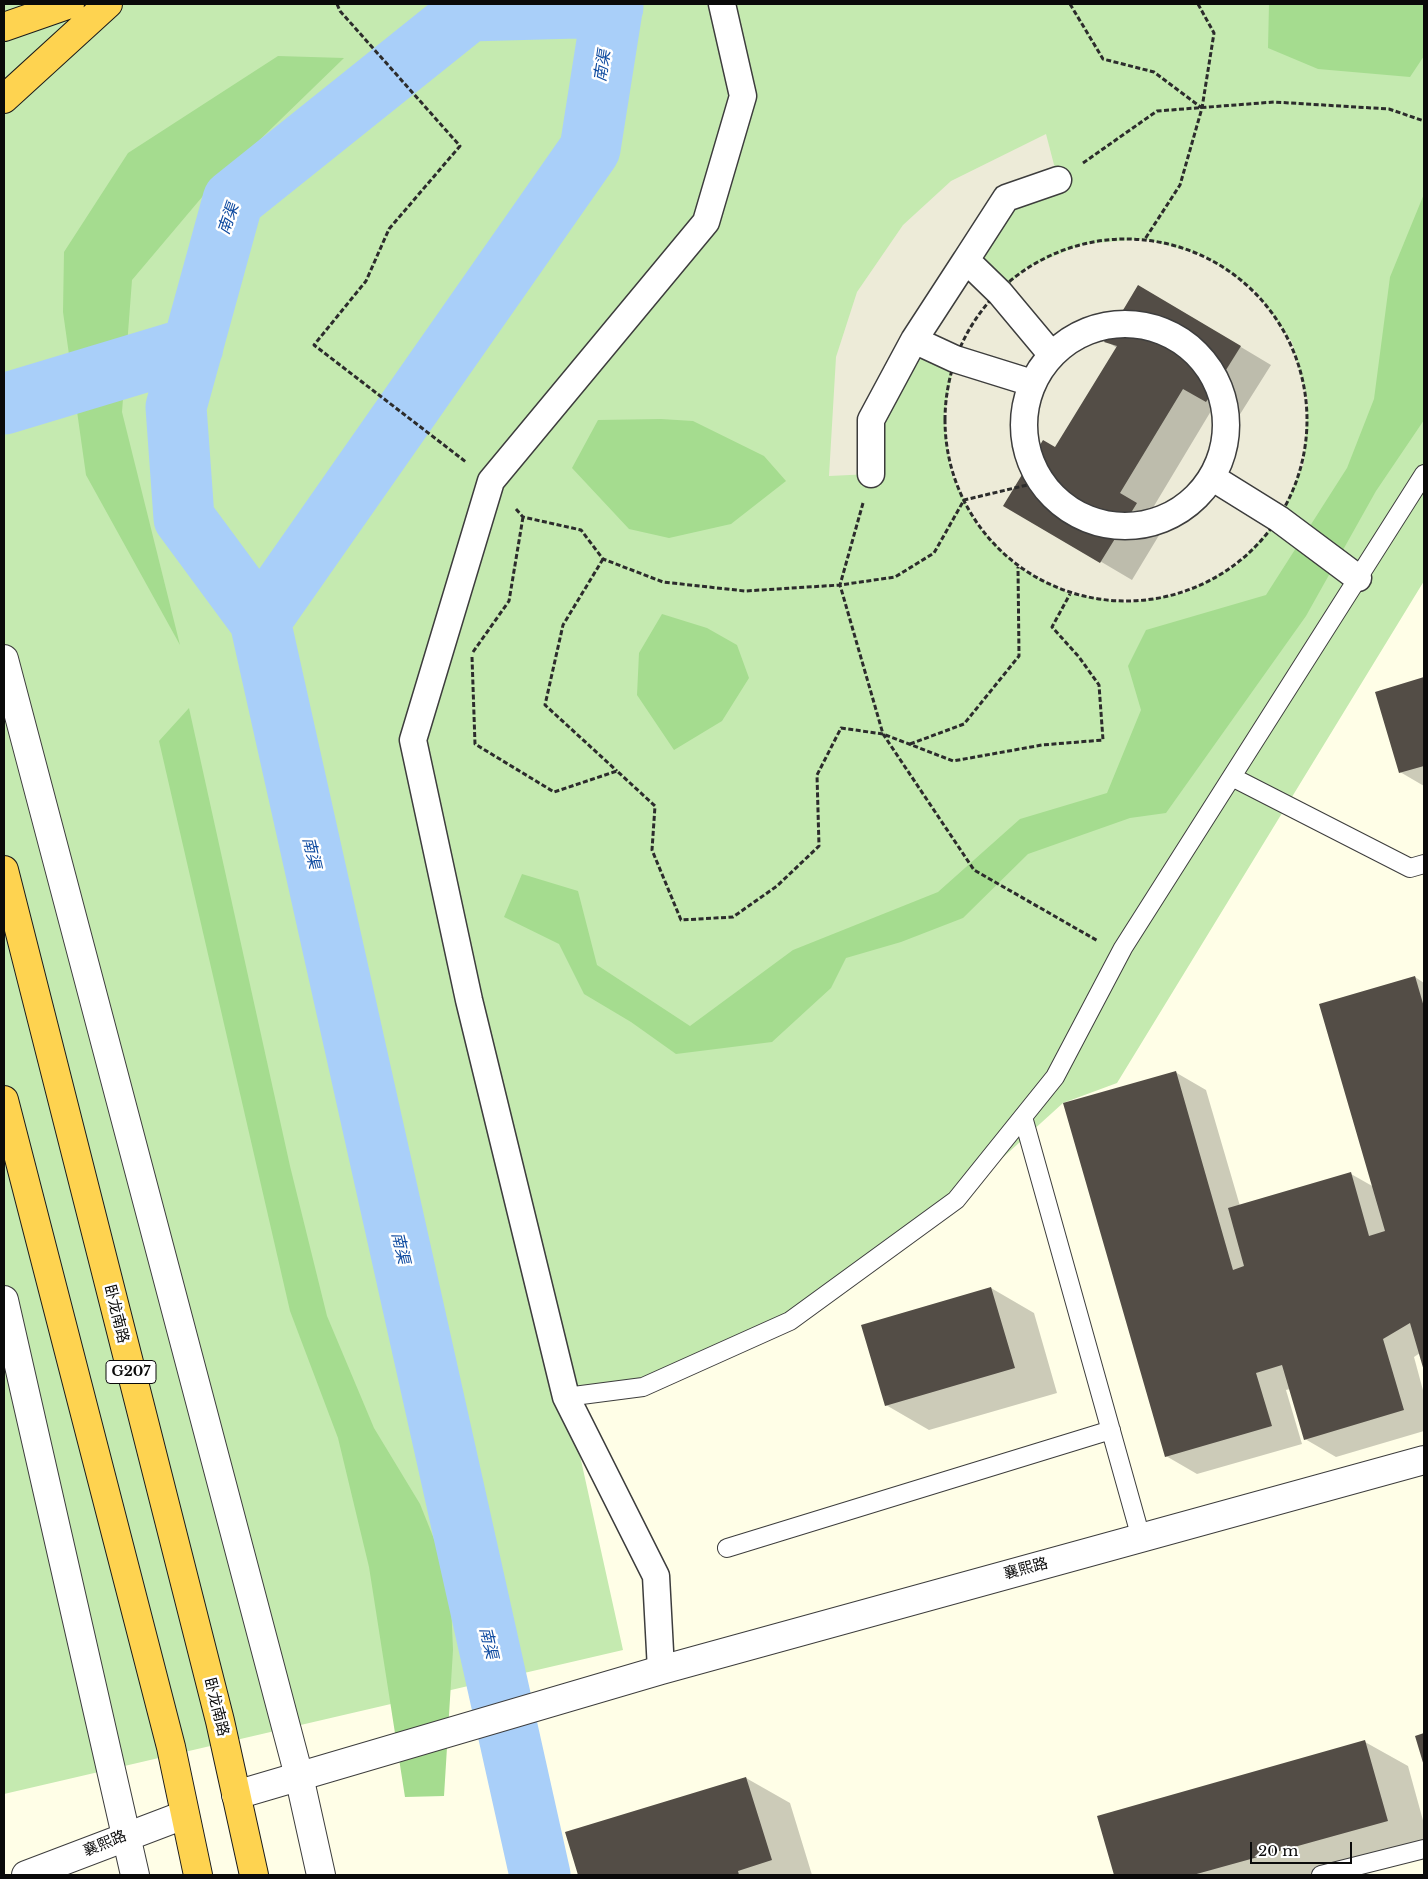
<!DOCTYPE html>
<meta charset="utf-8">
<style>
body{margin:0}
#map{position:relative;width:1428px;height:1879px;overflow:hidden;background:#fffee7;font-family:"Libre Baskerville",serif}
canvas{display:block}
.frame{position:absolute;inset:0;border:5px solid #0a0a0a;pointer-events:none}
.scale{position:absolute;left:1250px;top:1842px;width:102px;height:22px;box-sizing:border-box;border:2px solid #0a0a0a;border-top:0;padding-left:6px;font-size:15px;line-height:18px;white-space:nowrap;color:#0a0a0a;-webkit-text-stroke:4px #fff;paint-order:stroke}
</style>
<div id="map">
<canvas width="1428" height="1879"></canvas>
<div class="frame"></div>
<div class="scale">20 m</div>
</div>
<script>
const g = document.querySelector('canvas').getContext('2d');
g.lineJoin = 'round';
function paint(path, color) { g.fillStyle = color; g.fill(path, 'evenodd'); }
const toPath = rows => new Path2D(rows.map(r => 'M' + r).join(''));
function stroke(path, color, width, dash) { g.strokeStyle = color; g.lineWidth = width; g.lineCap = dash ? 'butt' : 'round'; g.setLineDash(dash || []); g.stroke(path); }
function drawText(font, color, halo, rows, align = 'center') {
  g.font = font + ' "Libre Baskerville","Noto Sans SC",serif'; g.lineWidth = 5; g.setLineDash([]); g.textBaseline = 'middle'; g.strokeStyle = halo; g.fillStyle = color; for (const [text, x, y, turn = 0] of rows) {
    g.save(); g.translate(x, y); g.rotate((+turn || 0) * Math.PI / 180); g.textAlign = isNaN(turn) ? turn : align; if (halo) g.strokeText(text, 0, 0); g.fillText(text, 0, 0); g.restore();
  }
}
paint(toPath([
 [4,4,1424,4,1424,581,1117,1083,1063,1103,956,1200,790,1321,643,1387,567,1397,623,1650,4,1794]
]), '#c5eab0');
paint(toPath([
 [1269,4,1424,4,1424,56,1410,77,1318,69,1268,48],
 [278,56,344,58,208,190,132,280,122,412,180,645,86,475,63,312,64,252,128,153],
 [1424,194,1424,420,1376,491,1306,616,1166,813,1130,818,1028,854,963,918,901,942,846,958,831,988,772,1042,676,1054,631,1022,584,994,559,944,504,917,522,874,578,891,597,965,690,1026,793,950,938,892,1020,819,1107,793,1141,710,1128,666,1146,630,1266,595,1347,468,1374,399,1390,277],
 [661,419,693,421,764,456,786,481,731,524,669,538,629,529,572,468,598,420],
 [662,614,707,628,737,645,749,678,722,721,674,750,637,695,639,653],
 [189,708,290,1166,327,1316,374,1428,420,1504,450,1579,453,1650,444,1796,405,1797,369,1567,338,1438,290,1311,159,741]
]), '#a5dc8f');
paint(toPath([
 [1046,134,1058,180,1006,198,967,260,1000,293,1026,268,1083,244,1145,239,1205,256,1256,291,1292,342,1308,401,1304,463,1279,519,1237,565,1185,593,1128,603,1070,594,1018,567,977,525,951,474,944,416,955,359,914,340,871,420,871,474,829,476,836,357,857,292,903,225,951,181]
]), '#edebd8');
paint(toPath([
 [1169,304,1271,365,1237,419,1214,406,1151,511,1167,522,1132,580,1005,505,1056,449,1117,348,1106,341],
 [1424,679,1424,786,1400,772,1377,692],
 [1415,977,1424,983,1424,1369,1420,1353,1414,1357,1424,1394,1424,1431,1336,1457,1305,1439,1290,1389,1286,1390,1302,1444,1197,1474,1166,1456,1175,1072,1206,1090,1240,1206,1351,1174,1374,1187],
 [991,1288,1034,1313,1057,1393,929,1430,886,1405],
 [1365,1742,1408,1766,1424,1824,1424,1847,1324,1875,1115,1875,1099,1817],
 [746,1778,790,1803,812,1875,579,1875,566,1833]
]), '#0003');
stroke(toPath([
 [4,404,193,347],
 [260,621,184,518,176,407,233,200,469,11,613,7],
 [540,1875,260,621,590,149,613,4]
]), '#a9cff9', 61);
paint(toPath([
 [1138,285,1241,346,1206,402,1183,389,1120,493,1137,503,1100,563,1003,506,1043,440,1055,447,1117,346,1104,342],
 [1424,677,1424,766,1399,773,1375,692],
 [1415,976,1424,1007,1424,1371,1410,1323,1383,1339,1404,1410,1304,1440,1282,1365,1256,1373,1272,1426,1165,1457,1063,1103,1176,1071,1233,1270,1244,1266,1228,1208,1351,1172,1369,1236,1385,1231,1319,1004],
 [991,1287,1015,1368,885,1406,861,1325],
 [1424,1733,1424,1766,1415,1736],
 [1365,1740,1388,1821,1193,1875,1114,1875,1097,1816],
 [746,1777,772,1860,738,1871,739,1875,578,1875,565,1832]
]), '#534d46');
const service = toPath([
 [1232,777,1410,868,1424,864],
 [1023,1117,1141,1538],
 [566,1397,643,1387,790,1321,956,1200,1055,1077,1123,948,1424,474],
 [727,1548,1111,1430],
 [1321,1875,1424,1849]
]);
const pedestrian = toPath([
 '1024 425a101 101 0 1 1 202 0a101 101 0 1 1-202 0Z',
 [914,340,966,260],
 [1051,354,1000,293,966,260,1006,198,1058,180],
 [871,474,871,420,914,340,955,359,1032,383],
 [1213,478,1279,519,1358,578],
 [661,1670,656,1576,566,1397,469,1000,413,740,491,481,706,222,743,96,722,4]
]);
const minor = toPath([
 [236,1795,661,1670,1424,1460],
 [26,1875,184,1815]
]);
const tertiary = toPath([
 [4,659,299,1776,321,1875],
 [4,1300,135,1875]
]);
const trunk = toPath([
 [4,27,70,4],
 [4,99,108,4],
 [4,870,220,1721,254,1875],
 [4,1100,171,1747,198,1875]
]);
stroke(service, '#3d3d3d', 20);
stroke(pedestrian, '#3d3d3d', 29);
stroke(minor, '#3d3d3d', 30);
stroke(tertiary, '#3d3d3d', 30);
stroke(trunk, '#1b1b1b', 30);
stroke(toPath([
 [337,4,340,11,460,146,389,229,366,281,314,345,466,462],
 [1070,4,1103,59,1154,72,1202,108,1180,185,1145,239],
 [1198,4,1214,33,1202,108],
 [1083,163,1157,111,1274,102,1389,109,1424,121],
 '945 420a181 181 0 1 1 362 0a181 181 0 1 1-362 0Z',
 [863,503,840,585,883,734,974,870,1098,941],
 [516,509,523,517,581,530,603,559,663,582,745,591,840,585,895,577,934,553,964,500,1040,482],
 [603,559,563,625,545,705,617,771],
 [473,652,509,601,523,517],
 [472,657,475,744,554,792,617,771,655,806,652,850,681,920,733,917,777,886,819,846,817,775,841,728,883,734,953,761,1042,745,1103,740,1099,685,1079,657,1052,627,1070,594],
 [910,744,964,724,1019,656,1018,567]
]), '#2c2c2c', 3, [5, 2.5]);
stroke(service, '#fff', 18);
stroke(pedestrian, '#fff', 26);
stroke(minor, '#fff', 28);
stroke(tertiary, '#fff', 28);
stroke(trunk, '#fed350', 28);
for (const [x, y, w] of [
 [131,1372,50]
]) { const box = new Path2D(); box.roundRect(x - w / 2, y - 11.5, w, 23, 4); g.fillStyle = '#fff'; g.fill(box); stroke(box, '#0a0a0a', 1); }
drawText('bold 14px', '#0a0a0a', null, [
 ["G207",131,1372]
]);
drawText('15px', '#0a0a0a', '#fff', [
 ["卧龙南路",116,1314,76],
 ["襄熙路",1026,1569,-15],
 ["卧龙南路",216,1707,76],
 ["襄熙路",105,1844,-22]
]);
drawText('italic 16px', '#0f4ba0', '#fff', [
 ["南渠",603,66,-81],
 ["南渠",229,219,-71],
 ["南渠",311,853,77],
 ["南渠",400,1248,77],
 ["南渠",488,1643,77]
]);
</script>
